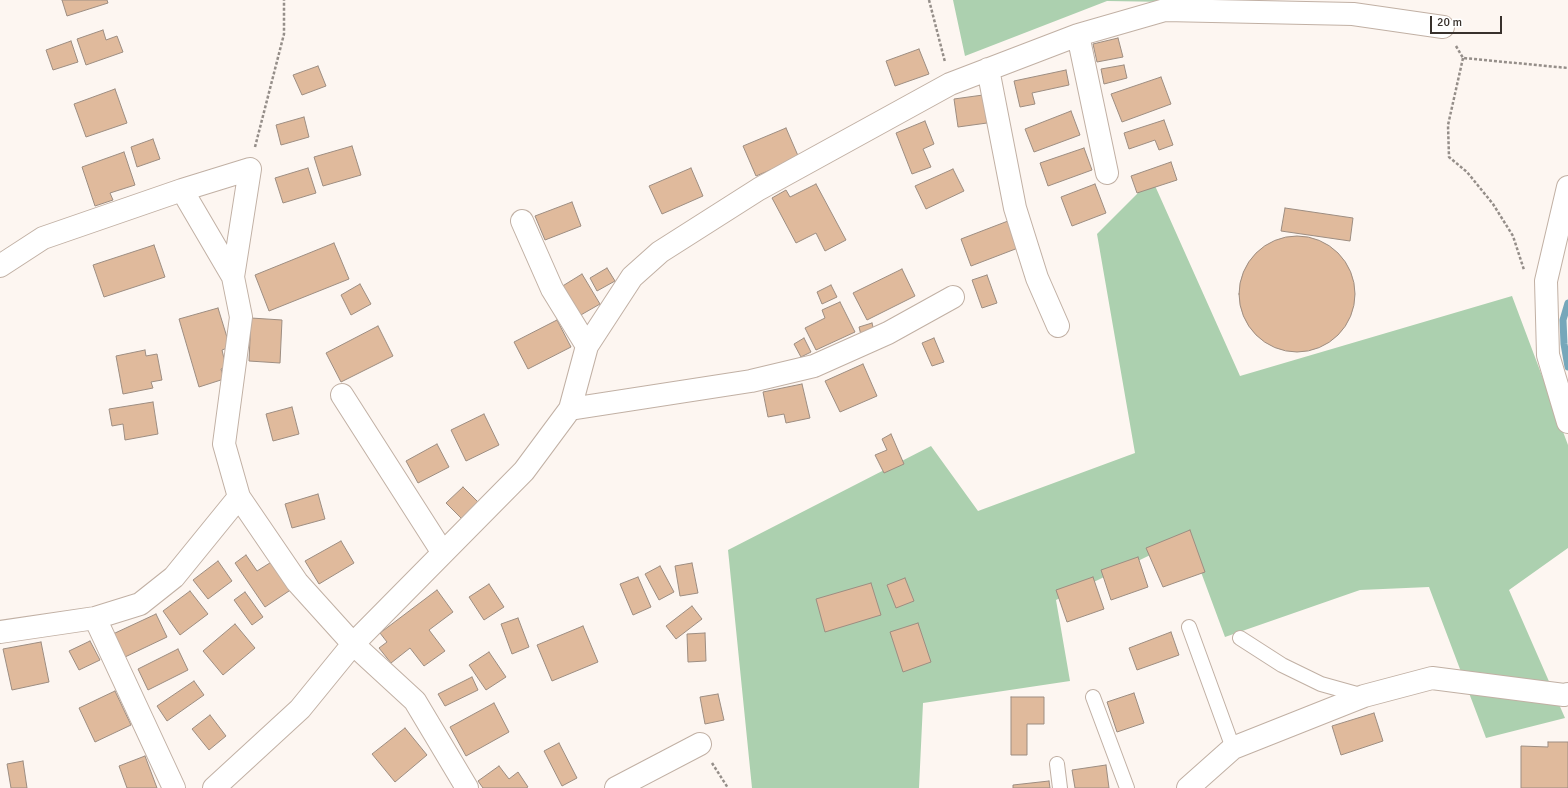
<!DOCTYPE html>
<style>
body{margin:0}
#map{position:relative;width:1568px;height:788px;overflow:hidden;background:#fdf6f1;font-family:Signika,sans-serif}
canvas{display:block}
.scale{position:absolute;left:1430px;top:16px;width:72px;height:18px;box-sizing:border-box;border:2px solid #38312c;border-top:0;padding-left:5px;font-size:12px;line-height:14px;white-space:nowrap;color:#38312c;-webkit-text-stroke:3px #fff;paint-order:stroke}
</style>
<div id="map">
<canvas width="1568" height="788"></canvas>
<div class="scale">20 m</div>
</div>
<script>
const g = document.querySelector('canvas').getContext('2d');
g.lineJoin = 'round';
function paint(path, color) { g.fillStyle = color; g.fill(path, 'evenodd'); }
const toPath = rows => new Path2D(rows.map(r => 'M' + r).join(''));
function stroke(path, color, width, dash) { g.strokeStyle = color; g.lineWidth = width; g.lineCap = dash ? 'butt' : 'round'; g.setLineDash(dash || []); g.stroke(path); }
paint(toPath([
 [953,0,1170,0,1170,2,1107,1,965,56],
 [1152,179,1240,376,1512,296,1568,445,1568,548,1509,590,1565,718,1486,738,1429,587,1360,590,1225,637,1188,537,1056,600,1070,681,923,703,919,788,752,788,728,550,931,446,978,511,1135,453,1097,234]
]), '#acd0af');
stroke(toPath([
 [1568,303,1563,320,1564,344,1568,367]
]), '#76a7ba', 7);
const building = toPath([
 [62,0,107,0,108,3,67,16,62,0],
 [103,30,106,40,117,36,123,52,86,65,77,39,103,30],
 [1118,38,1123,57,1097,62,1093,44,1118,38],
 [71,41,78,62,53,70,46,50,71,41],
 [919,49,929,74,895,86,886,61,919,49],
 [1124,65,1127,78,1104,84,1101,69,1124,65],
 [318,66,326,86,302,95,293,75,318,66],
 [1066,70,1069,85,1032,93,1035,104,1020,107,1014,81,1066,70],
 [1161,77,1171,104,1122,122,1111,94,1161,77],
 [115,89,127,123,86,137,74,104,115,89],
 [983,95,987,123,958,127,954,99,983,95],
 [1071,111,1080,135,1034,152,1025,129,1071,111],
 [304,117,309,137,281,145,276,125,304,117],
 [1164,120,1173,145,1159,150,1155,140,1129,149,1124,133,1164,120],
 [925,121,934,144,923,149,931,167,912,174,896,133,925,121],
 [786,128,799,158,756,176,743,146,786,128],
 [153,139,160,159,137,167,131,147,153,139],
 [352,146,361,175,323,186,314,157,352,146],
 [1084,148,1092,170,1048,186,1040,163,1084,148],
 [124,152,135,185,110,193,113,200,95,206,82,167,124,152],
 [1171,162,1177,180,1137,193,1131,176,1171,162],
 [308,168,316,193,283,203,275,178,308,168],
 [691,168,703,196,662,214,649,186,691,168],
 [953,169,964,191,926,209,915,186,953,169],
 [816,184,846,240,825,251,816,233,796,243,772,198,786,190,790,197,816,184],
 [1095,184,1106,213,1072,226,1061,197,1095,184],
 [572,202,581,226,545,240,535,216,572,202],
 [1285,208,1353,218,1350,241,1281,231,1285,208],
 [1008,221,1018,248,971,266,961,239,1008,221],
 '1239 294a58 58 0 1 1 116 0a58 58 0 1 1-116 0Z',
 [334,243,349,279,269,311,255,275,334,243],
 [154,245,165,277,104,297,93,265,154,245],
 [607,268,615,281,597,291,590,278,607,268],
 [902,269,915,296,867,320,853,293,902,269],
 [582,274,600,304,579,316,561,287,582,274],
 [987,275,997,303,982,308,972,280,987,275],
 [360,284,371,304,351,315,341,295,360,284],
 [831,285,837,297,822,304,817,292,831,285],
 [840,302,855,332,816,350,805,328,825,318,822,310,840,302],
 [218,308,230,347,222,350,226,367,221,369,224,379,199,387,179,319,218,308],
 [251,318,282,320,280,363,249,361,251,318],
 [557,320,571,347,528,369,514,342,557,320],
 [872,323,875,335,862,339,859,327,872,323],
 [378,326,393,356,341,382,326,353,378,326],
 [804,338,811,352,801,357,794,344,804,338],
 [934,338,944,362,932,366,922,343,934,338],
 [145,350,146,356,157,354,162,380,151,382,153,388,123,394,116,356,145,350],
 [863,364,877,396,840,412,825,381,863,364],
 [802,384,810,418,786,423,784,414,768,417,763,392,802,384],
 [153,402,158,434,125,440,123,424,112,426,109,409,153,402],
 [292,407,299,434,273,441,266,414,292,407],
 [484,414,499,445,466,461,451,430,484,414],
 [891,434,904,464,884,473,875,455,887,450,882,439,891,434],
 [437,444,449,467,418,483,406,461,437,444],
 [463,487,480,504,463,520,446,503,463,487],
 [318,494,325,519,292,528,285,504,318,494],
 [1190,530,1205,572,1163,587,1146,548,1190,530],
 [341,541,354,563,319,584,305,561,341,541],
 [246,555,257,571,273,561,292,589,265,607,235,563,246,555],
 [1138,557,1148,587,1111,600,1101,570,1138,557],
 [218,561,232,581,208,599,193,580,218,561],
 [692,563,698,593,680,596,675,566,692,563],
 [660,566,674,592,659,600,645,574,660,566],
 [638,577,651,607,633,615,620,584,638,577],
 [1093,577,1104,609,1067,622,1056,590,1093,577],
 [905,578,914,601,896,608,887,585,905,578],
 [871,583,881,615,825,632,816,599,871,583],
 [489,584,504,607,484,620,469,597,489,584],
 [437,590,453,612,429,630,445,651,424,666,410,648,391,663,379,648,387,642,380,633,437,590],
 [190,591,208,614,180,635,163,611,190,591],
 [245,592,263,617,252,625,234,600,245,592],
 [692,606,702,619,676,639,666,626,692,606],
 [156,614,167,637,125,657,113,634,156,614],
 [518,618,529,647,512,654,501,624,518,618],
 [918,623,931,662,903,672,890,632,918,623],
 [235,624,255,648,223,675,203,651,235,624],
 [583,626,598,662,552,681,537,645,583,626],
 [1171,632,1179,655,1137,670,1129,648,1171,632],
 [705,633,706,661,688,662,687,634,705,633],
 [90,641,100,660,79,670,69,651,90,641],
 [41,642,49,682,12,690,3,649,41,642],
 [178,649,188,670,148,690,138,669,178,649],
 [489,652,506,677,486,690,469,665,489,652],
 [472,677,478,690,445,706,438,694,472,677],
 [194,681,204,695,167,721,157,706,194,681],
 [115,691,131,725,95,742,79,708,115,691],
 [1134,693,1144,723,1117,732,1107,702,1134,693],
 [718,694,724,720,705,724,700,697,718,694],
 [1011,697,1044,697,1044,724,1027,724,1027,755,1011,755,1011,697],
 [494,703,509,732,466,756,450,727,494,703],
 [1374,713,1383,741,1341,755,1332,726,1374,713],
 [210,715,226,736,209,750,192,729,210,715],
 [405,728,427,755,395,782,372,754,405,728],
 [1548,742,1568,742,1568,788,1521,788,1521,746,1548,747,1548,742],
 [559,743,577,778,562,786,544,751,559,743],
 [145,756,157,788,127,788,119,766,145,756],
 [23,761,27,788,11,788,7,764,23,761],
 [1106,765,1109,788,1075,788,1072,770,1106,765],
 [499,766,509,779,518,772,528,787,526,788,483,788,478,781,499,766],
 [1049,781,1050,788,1013,788,1013,785,1049,781]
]);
paint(building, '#e0ba9c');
stroke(building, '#9d8d81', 1);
const lane = toPath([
 [1189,627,1233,748],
 [1240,638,1282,665,1321,684,1364,696],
 [1093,697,1127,788],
 [1057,764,1060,788]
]);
const street = toPath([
 [1078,35,1107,173],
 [988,69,1015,208,1037,278,1058,326],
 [1568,187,1546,281,1548,355,1568,422],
 [182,190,233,277],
 [522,221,552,289,587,346],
 [0,266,43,238,182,190,250,169,233,277,241,317,224,444,239,497,297,582,353,644,415,701,467,788],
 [342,395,443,553],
 [570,409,751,381,814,366,888,333,953,297],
 [95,618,174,788],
 [0,632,95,618,140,604,174,577,239,497],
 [214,788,300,709,353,644,524,471,570,409,587,346,632,277,660,252,759,189,950,84,1078,35,1165,10,1353,14,1443,27],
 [616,788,700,744],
 [1188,788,1233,748,1364,696,1432,678,1564,695,1568,694]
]);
stroke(lane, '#c1b0a4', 16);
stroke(street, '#c1b0a4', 24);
stroke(toPath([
 [929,0,945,62],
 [1456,46,1463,58,1568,68],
 [1463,58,1448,125,1449,157,1467,172,1493,204,1513,236,1524,270],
 [255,147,284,34,284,0],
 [712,763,728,788]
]), '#958e89', 2.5, [3, 2]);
stroke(lane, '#fff', 14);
stroke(street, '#fff', 22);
</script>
